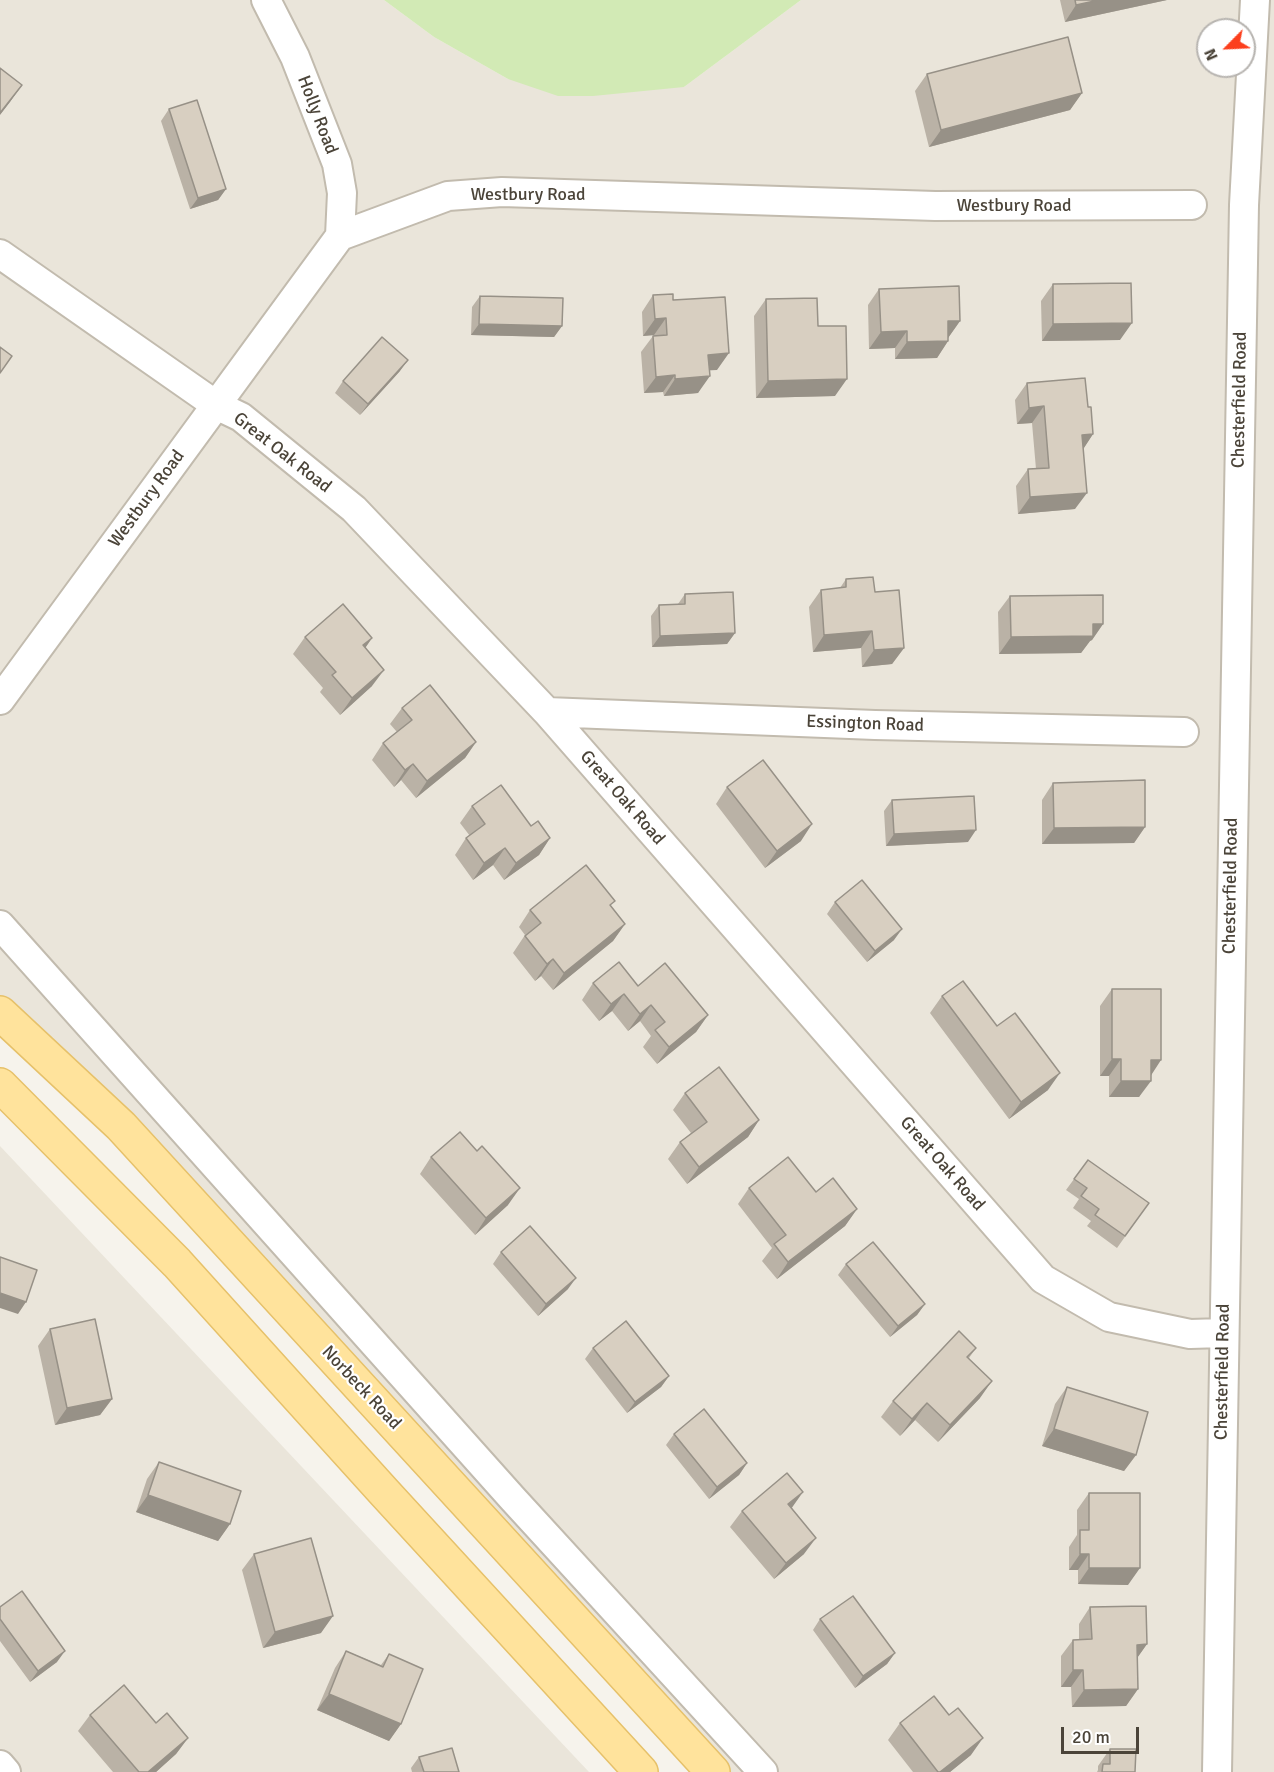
<!DOCTYPE html>
<style>
body{margin:0}
#map{position:relative;width:1274px;height:1772px;overflow:hidden;background:#f6f3ec;font-family:Signika,sans-serif}
canvas{display:block}
.north{position:absolute;left:1196px;top:18px;width:60px;height:60px;box-sizing:border-box;background:#fff;border:2px solid #b7b4b0;border-radius:50%;rotate:246deg;font-size:16px;font-weight:700;line-height:24px;text-align:center;color:#4b4439}
.north::after{content:'';display:block;margin:auto;width:21px;height:27px;background:#fc3f1d;clip-path:polygon(50% 0,100% 100%,50% 72%,0 100%)}
.scale{position:absolute;left:1061px;top:1727px;width:78px;height:27px;box-sizing:border-box;border:3px solid #4b4439;border-top:0;padding-left:8px;font-size:18px;line-height:21px;white-space:nowrap;color:#4b4439;-webkit-text-stroke:4px #fff;paint-order:stroke}
</style>
<div id="map">
<canvas width="1274" height="1772"></canvas>
<div class="north">N</div>
<div class="scale">20 m</div>
</div>
<script>
const g = document.querySelector('canvas').getContext('2d');
g.lineJoin = 'round';
function paint(path, color) { g.fillStyle = color; g.fill(path, 'evenodd'); }
const toPath = rows => new Path2D(rows.map(r => 'M' + r).join(''));
function stroke(path, color, width, dash) { g.strokeStyle = color; g.lineWidth = width; g.lineCap = dash ? 'butt' : 'round'; g.setLineDash(dash || []); g.stroke(path); }
function drawText(font, color, halo, rows, align = 'center') {
  g.font = font + ' Signika,sans-serif'; g.lineWidth = 4.5; g.setLineDash([]); g.textBaseline = 'middle'; g.strokeStyle = halo; g.fillStyle = color; for (const [text, x, y, turn = 0] of rows) {
    g.save(); g.translate(x, y); g.rotate((+turn || 0) * Math.PI / 180); g.textAlign = isNaN(turn) ? turn : align; if (halo) g.strokeText(text, 0, 0); g.fillText(text, 0, 0); g.restore();
  }
}
paint(toPath([
 [0,0,384,0,434,37,508,79,684,87,801,0,1274,0,1274,1772,713,1772,0,1013],
 [1208,30,1244,30,1244,66,1208,66],
 [0,1146,589,1772,0,1772]
]), '#eae5da');
paint(toPath([
 [384,0,801,0,684,87,593,96,558,96,508,79,434,37]
]), '#d2eab5');
const minor = toPath([
 [266,0,295,57,337,164,342,193,340,236],
 [0,254,216,405,241,417,354,509,547,712,1043,1279,1109,1317,1190,1334,1223,1333],
 [0,700,340,236,448,196,502,192,935,206,1192,205],
 [547,712,875,725,1184,732],
 [0,925,513,1499,763,1772],
 [0,1765,6,1772],
 [1217,1772,1244,205,1255,0]
]);
const major = toPath([
 [0,1013,121,1126,713,1772],
 [0,1085,177,1263,384,1492,641,1772]
]);
stroke(minor, '#c2bbae', 32);
stroke(major, '#e6c16a', 36);
stroke(minor, '#fff', 28);
stroke(major, '#ffe39c', 33);
paint(toPath([
 [1060,0,1167,0,1065,22],
 [927,74,1082,93,1070,110,929,147,915,91],
 [169,109,226,189,218,200,190,209,161,121],
 [1053,284,1120,340,1042,341,1041,301],
 [879,289,960,321,948,338,948,341,937,358,895,359,895,348,869,349,868,305],
 [653,295,673,300,717,370,709,370,698,393,664,396,663,392,644,393,641,352,653,336,654,335,643,336,642,312],
 [480,296,562,326,554,337,471,335,472,307],
 [766,299,818,326,835,396,756,398,754,316],
 [400,371,360,415,335,393,343,381],
 [1027,383,1088,407,1093,434,1083,449,1075,509,1018,514,1016,486,1028,469,1036,469,1032,423,1017,424,1015,400],
 [846,579,875,592,904,648,892,664,862,667,861,648,813,652,809,607,821,590,840,588],
 [685,594,735,633,727,644,652,647,651,616,659,605,678,604],
 [1010,596,1103,624,1092,640,1090,641,1081,653,999,654,998,612],
 [305,637,372,638,365,648,372,686,340,715,320,692,323,688,293,654],
 [402,708,476,742,465,758,416,798,401,780,394,787,372,760,383,743,397,732,390,724],
 [1053,783,1145,827,1134,843,1042,844,1042,800],
 [727,787,801,841,765,868,716,804],
 [892,800,968,842,886,846,884,811],
 [472,806,531,826,550,838,539,855,504,880,493,865,473,880,455,855,466,838,470,836,460,823],
 [835,902,894,940,867,962,827,914],
 [611,907,625,924,613,941,553,990,541,976,535,981,513,953,525,935,519,927,530,910],
 [593,983,638,986,708,1015,696,1032,657,1064,643,1047,651,1036,640,1021,628,1031,612,1011,599,1021,582,1000],
 [1112,989,1151,1075,1139,1097,1109,1097,1109,1076,1100,1076,1100,1006],
 [942,996,997,1026,1048,1090,1009,1119,930,1013],
 [685,1093,759,1120,748,1137,687,1184,668,1159,680,1142,691,1133,673,1110],
 [477,1151,508,1205,475,1235,420,1174,431,1157],
 [1088,1160,1149,1203,1117,1248,1087,1226,1091,1221,1073,1208,1079,1199,1066,1190],
 [749,1188,816,1192,857,1209,845,1226,777,1279,762,1261,772,1248,738,1204],
 [501,1252,568,1289,538,1316,493,1264],
 [846,1264,925,1304,917,1315,890,1337,838,1275],
 [50,1329,112,1399,100,1415,55,1425,38,1346],
 [593,1348,669,1376,661,1387,627,1413,585,1359],
 [976,1348,969,1358,980,1398,938,1442,915,1420,900,1436,881,1417,893,1401],
 [1067,1387,1136,1455,1124,1471,1042,1446,1055,1404],
 [674,1434,747,1463,739,1475,709,1499,666,1445],
 [159,1462,230,1524,218,1541,136,1512,147,1479],
 [1089,1493,1128,1585,1078,1584,1078,1570,1069,1570,1069,1547,1077,1535,1077,1510],
 [792,1508,804,1554,774,1579,730,1527,742,1511],
 [254,1554,321,1633,263,1648,242,1570],
 [0,1607,57,1662,30,1682,0,1641],
 [1090,1607,1147,1644,1137,1658,1138,1689,1126,1706,1072,1707,1071,1687,1061,1687,1061,1656,1073,1640,1079,1639,1079,1624],
 [820,1619,895,1653,887,1664,855,1688,813,1630],
 [346,1651,381,1665,389,1654,401,1724,389,1741,317,1710,335,1668],
 [90,1715,188,1738,176,1754,156,1772,113,1772,78,1731],
 [900,1723,971,1755,950,1772,913,1772,888,1740],
 [1110,1749,1135,1772,1097,1772,1098,1770,1098,1766],
 [419,1757,459,1772,412,1772,411,1768]
]), '#bab2a6');
paint(toPath([
 [1099,0,1167,0,1065,22,1076,5],
 [22,85,10,102,0,115,0,113],
 [1082,93,1070,110,929,147,941,130],
 [226,189,218,200,190,209,198,198],
 [666,318,654,335,643,336,655,319],
 [948,321,960,321,948,338],
 [1132,323,1120,340,1042,341,1053,324],
 [479,324,562,326,554,337,471,335],
 [907,331,895,348,869,349,881,332],
 [948,341,937,358,895,359,907,342],
 [729,353,717,370,696,371,708,355],
 [408,360,400,371,360,415,368,404],
 [675,375,663,392,644,393,656,377],
 [710,376,698,393,664,396,675,379],
 [847,379,835,396,756,398,768,381],
 [1044,406,1032,423,1017,424,1029,408],
 [1093,434,1082,451,1082,435],
 [1087,493,1075,509,1018,514,1030,497],
 [1093,624,1103,624,1092,640,1090,641,1081,653,999,654,1011,637],
 [872,631,861,648,813,652,824,635],
 [735,633,727,644,652,647,660,636],
 [372,638,361,654,363,645],
 [904,648,892,664,862,667,874,650],
 [384,670,372,686,340,715,352,698],
 [476,742,465,758,416,798,427,781],
 [413,764,401,780,394,787,405,770],
 [812,824,801,841,765,868,777,851],
 [1145,827,1134,843,1042,844,1054,828],
 [976,830,968,842,886,846,894,834],
 [550,838,539,855,504,880,516,863],
 [505,848,493,865,473,880,484,863],
 [625,924,613,941,553,990,564,973],
 [902,929,894,940,867,962,875,951],
 [553,959,541,976,535,981,547,964],
 [624,994,612,1011,599,1021,611,1004],
 [651,1005,640,1021,628,1031,640,1014],
 [708,1015,696,1032,657,1064,669,1047],
 [1112,1059,1121,1059,1109,1076,1100,1076],
 [1151,1060,1161,1060,1150,1077],
 [1060,1073,1048,1090,1009,1119,1021,1102],
 [1121,1081,1151,1081,1139,1097,1109,1097],
 [759,1120,748,1137,687,1184,699,1167],
 [520,1188,508,1205,475,1235,486,1218],
 [857,1209,845,1226,777,1279,788,1262],
 [576,1278,568,1289,538,1316,546,1304],
 [0,1293,26,1302,18,1314,0,1308],
 [925,1304,917,1315,890,1337,898,1326],
 [669,1376,661,1387,627,1413,635,1402],
 [992,1381,980,1398,938,1442,950,1425],
 [112,1399,100,1415,55,1425,67,1408],
 [927,1403,915,1420,900,1436,912,1419],
 [1054,1429,1136,1455,1124,1471,1042,1446],
 [747,1463,739,1475,709,1499,717,1487],
 [803,1492,791,1509,788,1504],
 [148,1495,230,1524,218,1541,136,1512],
 [816,1538,804,1554,774,1579,786,1563],
 [1080,1554,1089,1554,1078,1570,1069,1570],
 [1089,1568,1140,1568,1128,1585,1078,1584],
 [333,1616,321,1633,263,1648,275,1632],
 [1147,1644,1135,1661,1137,1645],
 [65,1651,57,1662,30,1682,38,1671],
 [895,1653,887,1664,855,1688,863,1676],
 [1073,1670,1083,1670,1071,1687,1061,1687],
 [1138,1689,1126,1706,1072,1707,1084,1690],
 [329,1694,401,1724,389,1741,317,1710],
 [188,1738,176,1754,156,1772,148,1772],
 [983,1738,971,1755,950,1772,940,1772]
]), '#979187');
const building = toPath([
 [1075,0,1099,0,1076,5,1075,0],
 [1068,37,1082,93,941,130,927,74,1068,37],
 [0,68,22,85,0,113,0,68],
 [197,100,226,189,198,198,169,109,197,100],
 [1131,283,1132,323,1053,324,1053,284,1131,283],
 [959,286,960,321,948,321,948,341,907,342,907,331,881,332,879,289,959,286],
 [673,294,673,300,725,297,729,353,708,355,710,376,675,379,675,375,656,377,653,336,667,335,666,318,655,319,653,295,673,294],
 [480,296,563,298,562,326,479,324,480,296],
 [817,298,818,326,846,326,847,379,768,381,766,299,817,298],
 [382,337,408,360,368,404,343,381,382,337],
 [0,347,12,356,0,373,0,347],
 [1085,378,1088,407,1091,407,1093,434,1082,435,1087,493,1030,497,1028,469,1049,468,1044,406,1029,408,1027,383,1085,378],
 [873,577,875,592,899,590,904,648,874,650,872,631,824,635,821,590,846,587,846,579,873,577],
 [733,592,735,633,660,636,659,605,685,604,685,594,733,592],
 [1103,595,1103,624,1093,624,1093,636,1011,637,1010,596,1103,595],
 [343,604,372,638,363,645,384,670,352,698,332,675,336,672,305,637,343,604],
 [430,685,476,742,427,781,413,764,405,770,383,743,412,720,402,708,430,685],
 [763,760,812,824,777,851,727,787,763,760],
 [1145,780,1145,827,1054,828,1053,783,1145,780],
 [501,785,531,826,538,821,550,838,516,863,505,848,484,863,466,838,485,824,472,806,501,785],
 [974,796,976,830,894,834,892,800,974,796],
 [586,865,615,901,610,905,625,924,564,973,553,959,547,964,525,936,541,923,530,910,586,865],
 [862,880,902,929,875,951,835,902,862,880],
 [619,962,638,986,665,963,708,1015,669,1047,655,1030,665,1022,651,1005,640,1014,624,994,611,1004,593,983,619,962],
 [963,981,997,1026,1015,1013,1060,1073,1021,1102,942,996,963,981],
 [1112,989,1161,989,1161,1060,1151,1060,1151,1081,1121,1081,1121,1059,1112,1059,1112,989],
 [719,1067,759,1120,699,1167,680,1142,707,1122,685,1093,719,1067],
 [460,1132,477,1151,482,1146,520,1188,486,1218,431,1157,460,1132],
 [788,1157,816,1192,833,1178,857,1209,788,1262,774,1244,786,1235,749,1188,788,1157],
 [1088,1160,1149,1203,1125,1236,1095,1215,1099,1209,1081,1196,1087,1188,1074,1179,1088,1160],
 [530,1226,576,1278,546,1304,501,1252,530,1226],
 [873,1242,925,1304,898,1326,846,1264,873,1242],
 [0,1257,37,1270,26,1302,0,1293,0,1257],
 [95,1319,112,1399,67,1408,50,1329,95,1319],
 [626,1321,669,1376,635,1402,593,1348,626,1321],
 [959,1331,976,1348,967,1357,992,1381,950,1425,927,1403,912,1419,893,1401,959,1331],
 [1067,1387,1148,1412,1136,1455,1054,1429,1067,1387],
 [704,1409,747,1463,717,1487,674,1434,704,1409],
 [159,1462,241,1491,230,1524,148,1495,159,1462],
 [787,1473,803,1492,788,1504,816,1538,786,1563,742,1511,787,1473],
 [1089,1493,1140,1493,1140,1568,1089,1568,1089,1554,1080,1554,1080,1530,1089,1530,1089,1493],
 [311,1538,333,1616,275,1632,254,1554,311,1538],
 [22,1591,65,1651,38,1671,0,1619,0,1607,22,1591],
 [853,1596,895,1653,863,1676,820,1619,853,1596],
 [1146,1606,1147,1644,1137,1645,1138,1689,1084,1690,1083,1670,1073,1670,1073,1640,1092,1639,1090,1607,1146,1606],
 [346,1651,383,1667,389,1654,423,1669,401,1724,329,1694,346,1651],
 [124,1685,156,1723,167,1713,188,1738,148,1772,139,1772,90,1715,124,1685],
 [934,1696,949,1715,958,1708,983,1738,940,1772,938,1772,900,1723,934,1696],
 [452,1748,459,1772,424,1772,419,1757,452,1748],
 [1110,1749,1136,1749,1135,1772,1102,1772,1103,1764,1110,1764,1110,1749]
]);
paint(building, '#d8cfc1');
stroke(building, '#979187', 1.5);
drawText('18px', '#4b4439', '#fff', [
 ["Holly Road",317,115,69],
 ["Westbury Road",528,195],
 ["Westbury Road",1014,206],
 ["Chesterfield Road",1240,400,-89],
 ["Great Oak Road",282,453,38],
 ["Westbury Road",147,499,-54],
 ["Essington Road",865,724,2],
 ["Great Oak Road",622,798,49],
 ["Chesterfield Road",1231,886,-89],
 ["Great Oak Road",942,1164,49],
 ["Chesterfield Road",1223,1372,-89],
 ["Norbeck Road",361,1388,47]
]);
</script>
